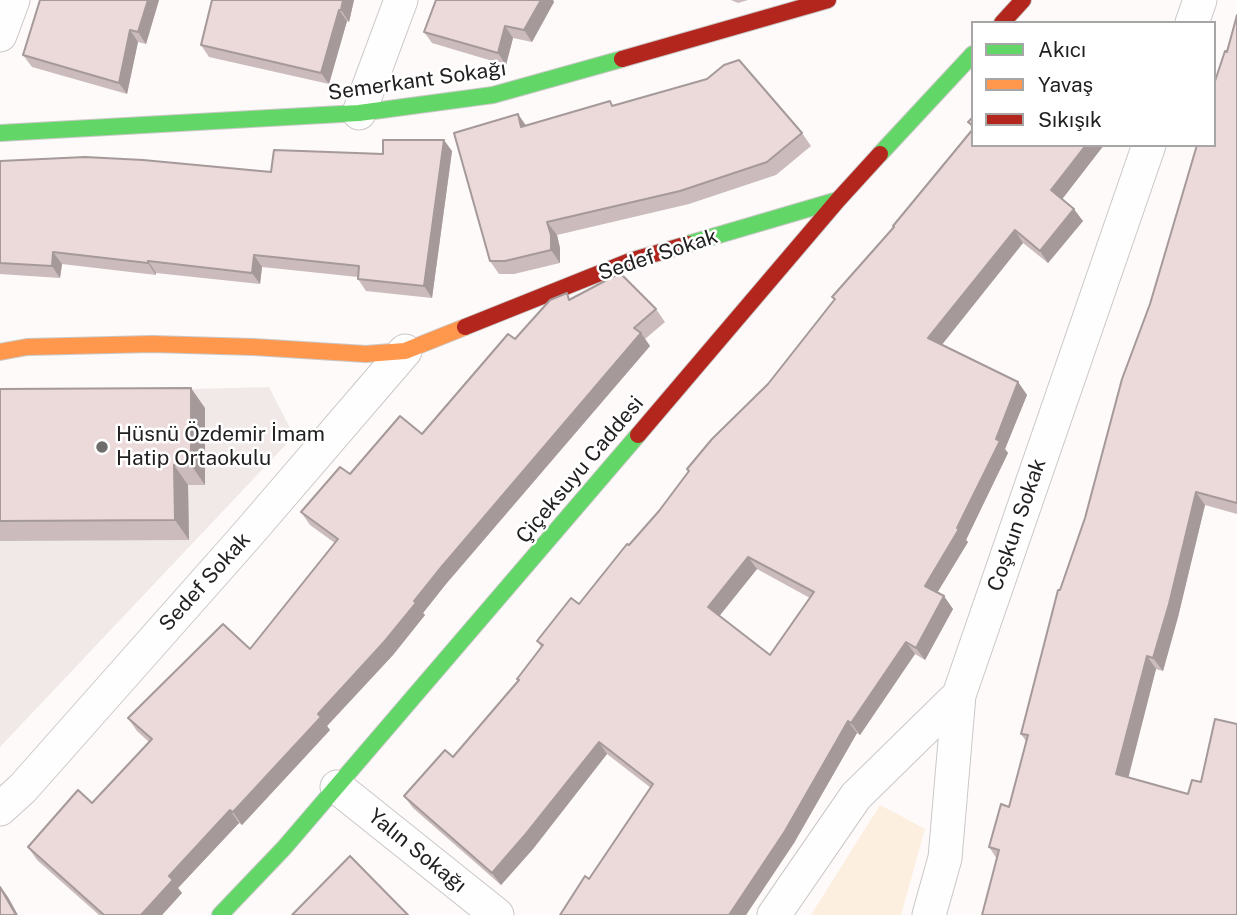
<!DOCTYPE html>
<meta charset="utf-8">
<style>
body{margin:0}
#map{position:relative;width:1237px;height:915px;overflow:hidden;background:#fdfaf9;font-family:"Public Sans",sans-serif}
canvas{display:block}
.legend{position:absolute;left:971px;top:21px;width:245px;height:126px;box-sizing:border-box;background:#fff;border:2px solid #a7a6a6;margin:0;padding:9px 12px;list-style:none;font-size:21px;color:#232020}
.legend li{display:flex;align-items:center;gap:14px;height:35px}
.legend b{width:35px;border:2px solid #a7a6a6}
</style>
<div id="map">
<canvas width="1237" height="915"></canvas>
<ul class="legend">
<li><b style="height:9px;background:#63d668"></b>Akıcı</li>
<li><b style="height:9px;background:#ff974d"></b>Yavaş</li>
<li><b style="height:9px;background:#b3261e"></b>Sıkışık</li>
</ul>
</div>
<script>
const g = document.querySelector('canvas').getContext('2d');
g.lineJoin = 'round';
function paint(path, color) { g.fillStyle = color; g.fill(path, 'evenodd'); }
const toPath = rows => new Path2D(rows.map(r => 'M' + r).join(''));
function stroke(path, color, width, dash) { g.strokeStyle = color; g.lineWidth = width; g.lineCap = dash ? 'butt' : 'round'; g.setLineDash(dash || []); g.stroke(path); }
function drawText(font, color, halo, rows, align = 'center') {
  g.font = font + ' "Public Sans",sans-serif'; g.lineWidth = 5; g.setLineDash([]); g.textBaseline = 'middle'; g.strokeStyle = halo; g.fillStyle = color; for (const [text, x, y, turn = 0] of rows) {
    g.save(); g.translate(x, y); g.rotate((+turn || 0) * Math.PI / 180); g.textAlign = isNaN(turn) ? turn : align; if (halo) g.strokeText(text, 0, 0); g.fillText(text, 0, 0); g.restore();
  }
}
paint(toPath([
 [269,387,294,436,0,747,0,394]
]), '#f1e9e7');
paint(toPath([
 [880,805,925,829,901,915,811,915]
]), '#fcefdf');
const street = toPath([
 [1192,23,1200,0],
 [0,35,13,0],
 [359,113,401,0],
 [337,787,497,915],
 [0,809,23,788,247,535,405,351],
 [774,915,856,796,959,695],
 [929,915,945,858,959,695,1149,145]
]);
const fast = toPath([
 [0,133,359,113,493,95,622,59],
 [880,154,973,54],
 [688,244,838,200],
 [220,915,284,848,638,435]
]);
const slow = toPath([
 [0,352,27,347,152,344,254,347,366,354,405,351,465,327]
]);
const jam = toPath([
 [1002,23,1023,0],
 [622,59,828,0],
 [465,327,630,261,688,244],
 [638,435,838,200,880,154]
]);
stroke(street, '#cac8c7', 35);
stroke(fast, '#cac8c7', 18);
stroke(slow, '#cac8c7', 18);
stroke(jam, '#cac8c7', 18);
stroke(street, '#fffefe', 33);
stroke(fast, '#63d668', 16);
stroke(slow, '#ff974d', 16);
stroke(jam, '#b3261e', 16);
paint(toPath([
 [40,0,159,0,146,44,138,42,127,94,32,67,23,55],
 [212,0,354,0,349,22,347,21,329,84,209,57,201,45],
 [436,0,553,0,554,2,532,42,513,38,506,65,432,43,424,32],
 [731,0,748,0,738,3],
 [1237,15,1237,514,1205,505,1178,617,1163,671,1156,669,1128,777,1237,915,997,859,989,847,1009,807,1026,741,1021,734,1060,590,1085,518],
 [613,106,802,133,811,146,776,175,689,204,557,235,560,248,560,263,514,274,499,274,490,261,526,126],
 [973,117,973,145,1104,145,1062,199,1083,221,1048,263,1023,243,941,345,1018,382,1027,395,1005,449,1008,453,966,540,968,542,937,593,953,609,925,660,915,654,860,735,857,733,794,843,746,915,560,915,589,879,651,788,607,754,533,849,501,885,413,808,404,796,453,757,518,681,517,679,541,647,537,641,579,604,659,511,689,472,687,469,768,384,834,300,832,297,894,228,973,129,968,122],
 [757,569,810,598,770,655,719,616],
 [452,151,432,298,366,291,358,279,358,277,262,267,260,284,156,273,156,275,62,264,60,278,0,274,0,161,271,172,383,154],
 [571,299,656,309,665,322,645,339,650,346,446,584,423,613,425,615,393,655,327,726,330,730,242,825,239,823,178,888,182,893,162,915,99,915,37,860,28,847,92,803,149,742,137,731,128,718,250,649,335,543,310,525,301,512,350,474,422,434,515,339],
 [0,389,205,408,205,485,188,485,189,540,0,541]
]), '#cbbbbc');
paint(toPath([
 [148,0,159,0,146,44,138,32],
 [343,0,354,0,349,22,341,10],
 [541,0,553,0,554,2,532,42,524,30],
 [339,10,347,21,329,84,321,73],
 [505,26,513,38,506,65,498,53],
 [130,30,138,42,127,94,119,83],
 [518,114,527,127,521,127],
 [444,140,452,151,432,298,424,286],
 [1086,145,1104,145,1060,202,1051,190],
 [1074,209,1083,221,1048,263,1040,251],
 [547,222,557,235,560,248,560,263,551,250],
 [1015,230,1023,243,937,351,928,338],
 [53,252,62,264,60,278,52,266],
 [254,255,262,267,260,284,252,273],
 [148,261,156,273,156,275,148,263],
 [641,333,650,346,446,584,423,613,425,615,393,655,327,726,330,730,242,825,233,812,318,714,438,571],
 [1018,382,1027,395,1005,449,1008,453,966,540,968,542,934,598,925,586,957,528,996,439],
 [191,388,205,408,205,485,191,465],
 [174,465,188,485,189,540,175,520],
 [1196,492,1205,505,1178,617,1163,671,1153,658],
 [748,557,757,569,717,619,708,607],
 [944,596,953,609,925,660,916,648],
 [906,642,915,654,860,735,851,723],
 [1147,656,1156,669,1126,787,1116,774],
 [848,721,857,733,794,843,746,915,729,915],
 [599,742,607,754,533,849,501,885,492,873],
 [230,810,239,823,178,888,182,893,162,915,141,915,169,876],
 [0,886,8,897,18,915,16,915]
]), '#a59999');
const building = toPath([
 [40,0,148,0,138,32,130,30,119,83,23,55,40,0],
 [212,0,343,0,341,10,339,10,321,73,201,45,212,0],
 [436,0,541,0,524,30,505,26,498,53,424,32,436,0],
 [1237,15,1237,503,1196,492,1169,604,1153,658,1147,656,1116,774,1188,794,1192,780,1201,782,1215,719,1237,724,1237,915,982,915,999,850,989,847,1001,804,1009,807,1028,735,1021,734,1058,590,1060,590,1085,518,1122,379,1150,304,1197,145,1214,145,1214,84,1225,51,1227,52,1237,15],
 [739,60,802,133,767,162,680,191,547,222,551,235,551,250,505,261,490,261,454,133,518,114,521,127,610,101,612,106,707,79,724,65,739,60],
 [973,117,973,126,968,122,973,117],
 [973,129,973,145,1086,145,1051,190,1074,209,1040,251,1015,230,928,338,1018,382,996,439,1000,441,957,528,959,529,925,586,944,596,916,648,906,642,851,723,848,721,785,831,729,915,560,915,585,876,589,879,653,784,599,742,524,836,492,873,404,796,445,750,453,757,519,680,517,679,543,645,537,641,571,598,579,604,627,544,629,545,659,511,689,471,687,469,712,439,768,384,835,299,832,297,894,227,893,226,973,129],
 [748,557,814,592,770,655,708,607,748,557],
 [383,140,444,140,424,286,358,279,359,266,254,255,252,273,148,261,148,263,53,252,52,266,0,263,0,161,85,157,143,160,271,172,274,150,383,154,383,140],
 [620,273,656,309,634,328,641,333,438,571,414,601,416,603,384,642,318,714,321,717,233,812,230,810,169,876,173,880,141,915,104,915,28,847,78,790,92,803,152,739,128,718,223,624,250,649,338,539,301,512,340,467,350,474,400,416,422,434,508,334,515,339,550,300,567,293,569,300,620,273],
 [191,388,191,465,174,465,175,520,0,521,0,389,191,388],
 [350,856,408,915,292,915,350,856],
 [0,887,16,915,0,915,0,887]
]);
paint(building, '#ecdadb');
stroke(building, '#a59999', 2);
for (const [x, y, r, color] of [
 [102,447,7,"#6f6c6c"]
]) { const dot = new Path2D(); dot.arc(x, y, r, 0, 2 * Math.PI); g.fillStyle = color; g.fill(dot); stroke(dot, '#fff', 2.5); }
drawText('21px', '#232020', '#fff', [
 ["Semerkant Sokağı",417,81,-8],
 ["Sedef Sokak",658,255,-18],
 ["Çiçeksuyu Caddesi",580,470,-50],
 ["Coşkun Sokak",1017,525,-71],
 ["Sedef Sokak",205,582,-48],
 ["Yalın Sokağı",417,851,39]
]);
drawText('21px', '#232020', '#fff', [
 ["Hüsnü Özdemir İmam",116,435],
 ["Hatip Ortaokulu",116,459]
], 'left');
</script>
